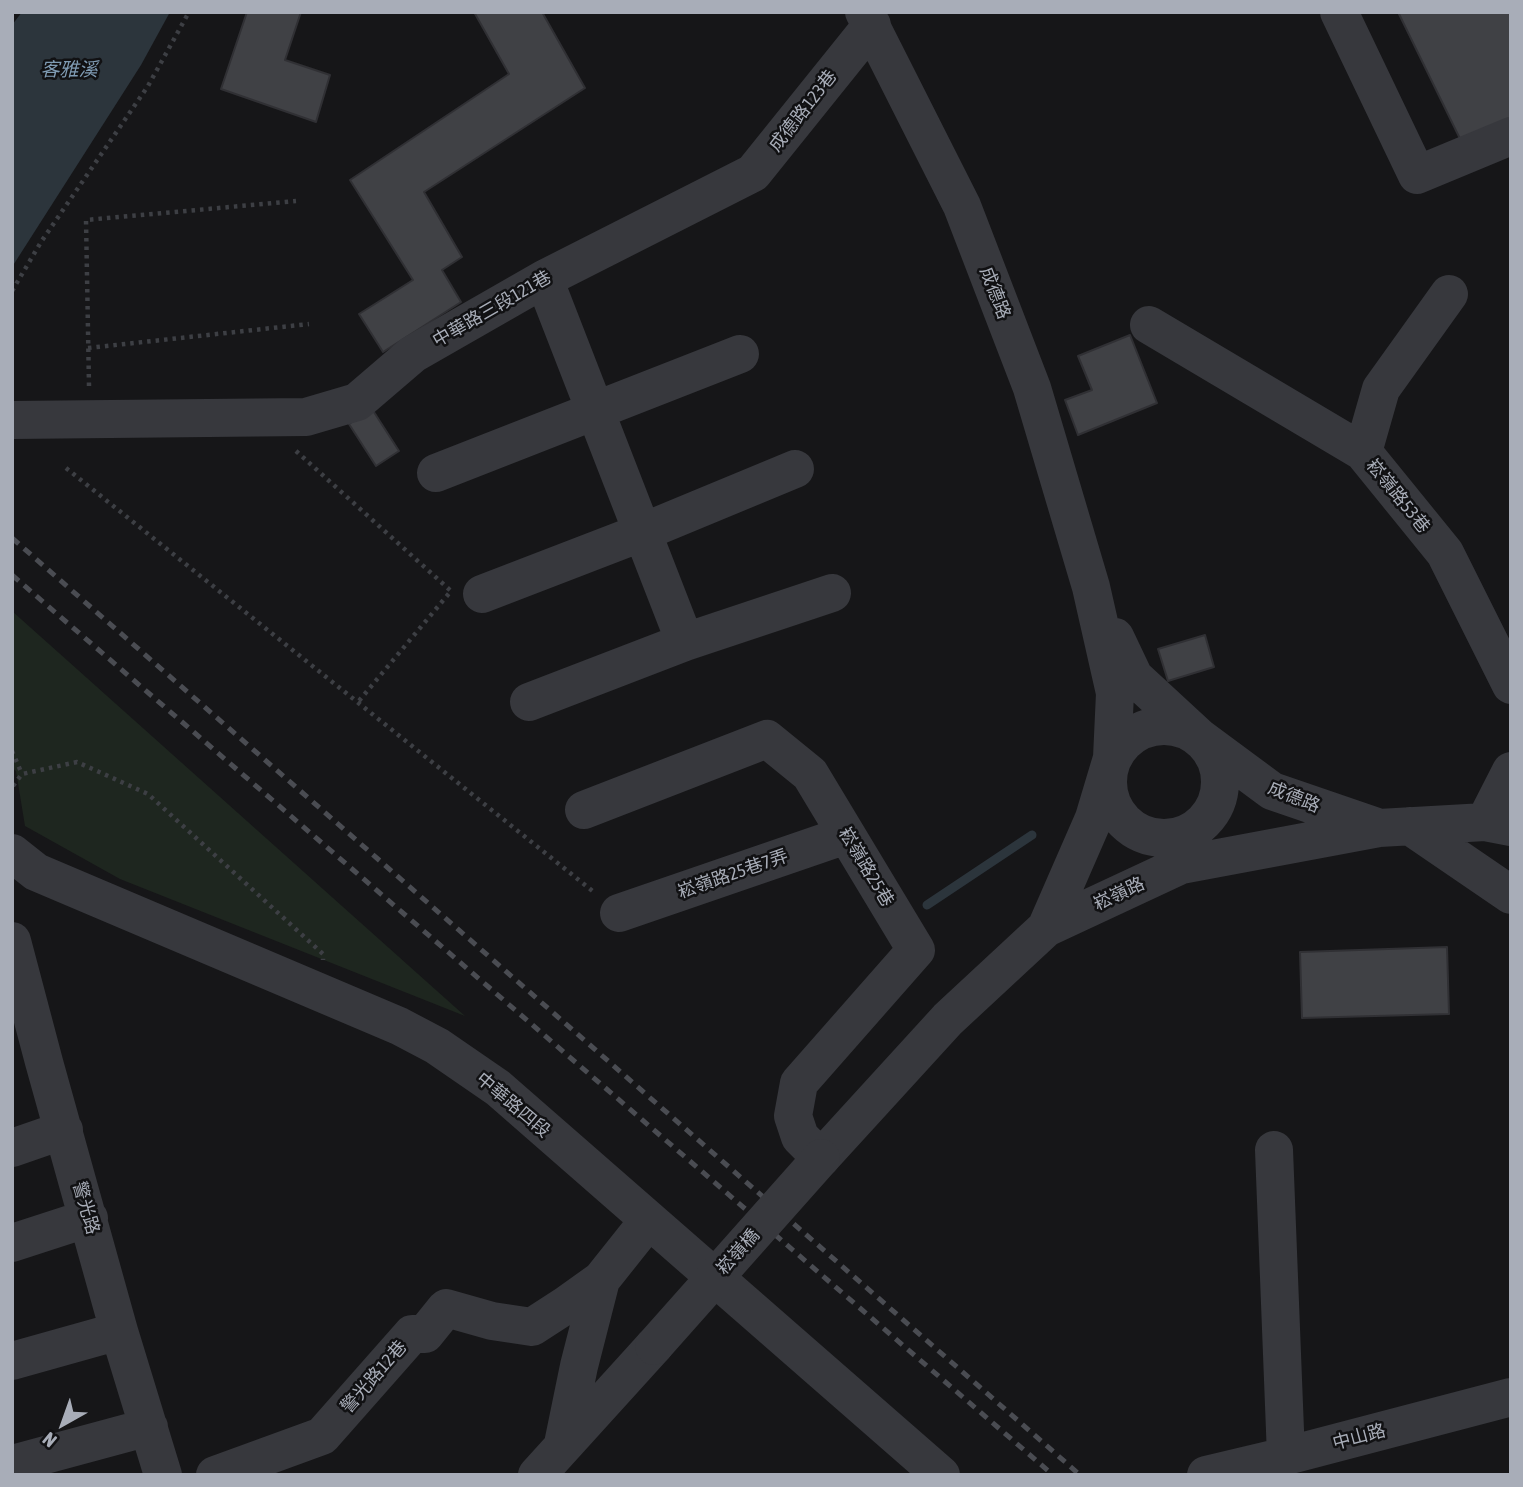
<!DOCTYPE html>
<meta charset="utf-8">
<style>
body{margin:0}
#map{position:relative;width:1523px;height:1487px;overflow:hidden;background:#161618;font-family:"Asap Condensed",sans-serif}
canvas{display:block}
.frame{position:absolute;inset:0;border:14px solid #a8adb8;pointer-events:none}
.north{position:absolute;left:28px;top:1389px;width:70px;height:70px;-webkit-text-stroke:5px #111113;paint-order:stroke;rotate:220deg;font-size:19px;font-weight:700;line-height:28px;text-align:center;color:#a8adb8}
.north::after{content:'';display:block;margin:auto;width:24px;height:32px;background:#a8adb8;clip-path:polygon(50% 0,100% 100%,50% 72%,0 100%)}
</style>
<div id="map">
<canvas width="1523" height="1487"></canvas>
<div class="frame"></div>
<div class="north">N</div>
</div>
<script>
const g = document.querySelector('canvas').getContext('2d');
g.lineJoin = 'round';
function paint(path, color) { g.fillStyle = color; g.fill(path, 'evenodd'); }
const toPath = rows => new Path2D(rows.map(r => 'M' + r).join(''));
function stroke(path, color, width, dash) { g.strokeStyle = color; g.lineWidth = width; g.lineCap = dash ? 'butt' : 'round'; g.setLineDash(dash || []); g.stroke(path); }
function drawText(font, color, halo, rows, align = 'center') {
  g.font = font + ' "Asap Condensed","Noto Sans TC",sans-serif'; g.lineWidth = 5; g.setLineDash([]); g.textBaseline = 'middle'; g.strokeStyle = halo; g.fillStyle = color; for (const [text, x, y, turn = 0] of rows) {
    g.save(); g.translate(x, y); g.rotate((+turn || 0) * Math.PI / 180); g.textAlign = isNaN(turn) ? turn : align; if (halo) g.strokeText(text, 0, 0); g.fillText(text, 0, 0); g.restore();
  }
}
paint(toPath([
 [12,611,465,1016,120,879,25,826,16,771,12,768]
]), '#1e261f');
paint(toPath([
 [22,12,170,12,141,65,12,267,12,25]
]), '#2c353c');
stroke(toPath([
 [927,905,1032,835]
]), '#2c353c', 9);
const building = toPath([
 [247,12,301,12,285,60,330,75,316,122,221,89,247,12],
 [474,12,542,12,585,88,424,192,462,257,442,270,461,302,383,352,359,314,413,280,350,180,509,74,474,12],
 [1398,12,1511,12,1511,130,1466,151,1398,12],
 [1130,335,1157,403,1078,435,1065,400,1092,390,1078,356,1130,335],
 [372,409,399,451,376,466,349,424,372,409],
 [1205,635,1214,667,1168,681,1158,649,1205,635],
 [1447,947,1449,1014,1302,1018,1300,952,1447,947]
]);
paint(building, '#404145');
stroke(building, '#303034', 2);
stroke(toPath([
 [12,291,41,242,148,86,189,12],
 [88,348,309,324],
 [89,386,86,220,296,201],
 [296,451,451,591,358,702],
 [66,468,595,893],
 [12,751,22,774],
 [13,786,22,774,77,762,148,794,323,954,323,960]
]), '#3d3f44', 4.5, [3.5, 5]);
stroke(toPath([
 [864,12,962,206,1032,388,1091,587,1115,693,1112,758,1094,818,1046,928],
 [1339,12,1417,175,1511,136],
 [544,279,685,642],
 [1149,325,1363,452,1445,553,1511,685],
 [12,420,306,417,357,402,413,354,544,279,753,173,872,25],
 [1363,452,1381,389,1449,294],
 [436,473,740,354],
 [482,594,643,532,795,469],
 [1115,637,1134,677,1199,737,1272,791,1377,827],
 [529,702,685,642,832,593],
 '1108 782a56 56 0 1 1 112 0a56 56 0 1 1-112 0Z',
 [584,810,767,739,810,774,916,950,799,1083,793,1116,800,1137,821,1158,948,1019,1046,928,1181,865,1379,828,1485,822,1511,827],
 [1485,822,1511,771],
 [1410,826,1511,895],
 [12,853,36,872,399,1026,437,1046,498,1088,941,1475],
 [619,913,846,835],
 [12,941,44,1062,119,1331,163,1475],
 [12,1148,64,1130],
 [1274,1150,1286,1456],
 [12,1243,89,1218],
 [12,1361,119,1331],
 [563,1444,579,1366,601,1280,648,1221],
 [12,1464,149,1427],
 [215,1475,322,1436,412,1334,425,1334,446,1308,492,1321,532,1327,566,1305,601,1280],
 [537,1475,654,1346],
 [1206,1475,1286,1456,1511,1397]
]), '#37383d', 38);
stroke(toPath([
 [12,538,1080,1475],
 [12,575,1053,1475]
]), '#4a4c52', 5, [9, 7]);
stroke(toPath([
 [654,1346,821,1158]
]), '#37383d', 38);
drawText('18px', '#a8adb8', '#111113', [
 ["成德路123巷",803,111,-52],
 ["成德路",995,293,69],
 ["中華路三段121巷",492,309,-30],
 ["崧嶺路53巷",1398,496,51],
 ["成德路",1294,797,22],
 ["崧嶺路25巷",866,867,59],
 ["崧嶺路25巷7弄",733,874,-19],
 ["崧嶺路",1119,894,-25],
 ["中華路四段",513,1105,40],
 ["警光路",86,1208,74],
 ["崧嶺橋",738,1252,-48],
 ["警光路12巷",374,1377,-49],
 ["中山路",1359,1437,-15]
]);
drawText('italic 19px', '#7f9bb3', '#111113', [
 ["客雅溪",69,70]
]);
</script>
